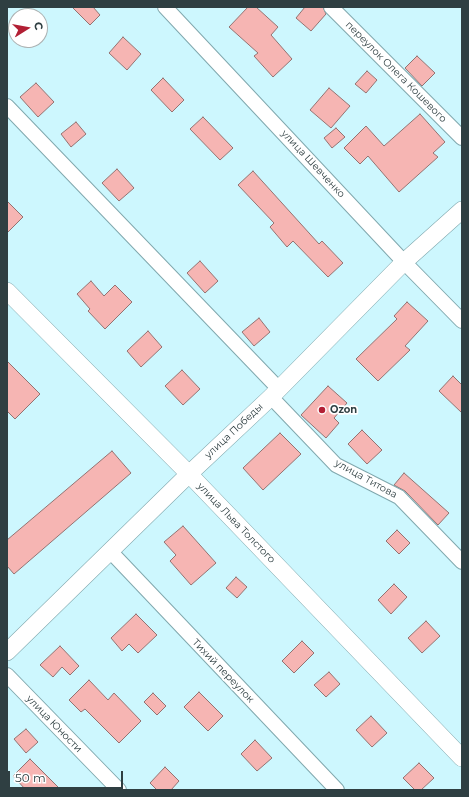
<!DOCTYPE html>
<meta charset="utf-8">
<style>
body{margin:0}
#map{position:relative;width:469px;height:797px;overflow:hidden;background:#cdf7fe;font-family:Montserrat,sans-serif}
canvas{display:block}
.frame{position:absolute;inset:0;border:8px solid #2f3f42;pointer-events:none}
.north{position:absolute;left:8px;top:8px;width:40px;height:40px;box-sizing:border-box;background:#fff;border:1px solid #acb2b3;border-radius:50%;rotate:79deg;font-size:11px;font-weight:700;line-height:16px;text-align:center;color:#2f3f42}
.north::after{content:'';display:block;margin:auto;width:14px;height:18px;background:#b21f34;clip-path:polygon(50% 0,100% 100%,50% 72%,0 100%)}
.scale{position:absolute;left:8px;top:771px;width:115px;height:18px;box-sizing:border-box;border:2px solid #2f3f42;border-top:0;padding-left:5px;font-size:12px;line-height:14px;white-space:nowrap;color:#2f3f42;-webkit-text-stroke:3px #fff;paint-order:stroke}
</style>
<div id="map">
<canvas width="469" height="797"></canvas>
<div class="frame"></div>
<div class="north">С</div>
<div class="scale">50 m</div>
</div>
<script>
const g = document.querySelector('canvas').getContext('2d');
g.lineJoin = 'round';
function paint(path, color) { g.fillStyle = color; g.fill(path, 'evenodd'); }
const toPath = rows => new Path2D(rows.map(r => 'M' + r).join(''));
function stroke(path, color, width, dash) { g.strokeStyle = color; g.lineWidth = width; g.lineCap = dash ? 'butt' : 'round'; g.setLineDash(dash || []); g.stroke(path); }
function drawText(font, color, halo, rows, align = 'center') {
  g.font = font + ' Montserrat,sans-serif'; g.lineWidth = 3.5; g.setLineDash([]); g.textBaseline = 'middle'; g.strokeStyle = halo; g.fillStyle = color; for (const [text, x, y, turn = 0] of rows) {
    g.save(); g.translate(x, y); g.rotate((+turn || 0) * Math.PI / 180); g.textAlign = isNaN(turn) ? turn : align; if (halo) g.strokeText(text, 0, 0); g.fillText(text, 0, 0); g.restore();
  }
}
const building = toPath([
 [72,7,93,7,100,15,90,25,72,7],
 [248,7,256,7,278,27,271,35,292,59,273,77,254,56,258,53,229,27,248,7],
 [305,7,323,7,326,14,311,31,296,18,305,7],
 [123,37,141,54,127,70,109,53,123,37],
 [417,56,435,73,422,86,405,68,417,56],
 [367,71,377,80,366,93,355,84,367,71],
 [163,78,184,100,172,112,151,90,163,78],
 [36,83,54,102,38,117,20,97,36,83],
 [329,88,350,106,331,128,310,110,329,88],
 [420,114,445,142,433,153,438,157,399,192,368,156,360,164,344,148,366,126,384,146,420,114],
 [203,117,233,148,220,160,190,129,203,117],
 [76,122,86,134,71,147,61,134,76,122],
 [336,128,345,137,332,148,324,138,336,128],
 [117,169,134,188,119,201,102,183,117,169],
 [253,171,319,244,322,241,343,263,328,277,293,241,287,247,270,227,274,223,238,185,253,171],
 [7,201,23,217,7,233,7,201],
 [200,261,218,281,205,293,187,273,200,261],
 [91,281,104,296,115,285,132,302,105,329,88,311,90,309,77,294,91,281],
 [407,302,428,321,405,346,410,350,378,381,356,359,397,319,394,316,407,302],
 [259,318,270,332,254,346,242,332,259,318],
 [148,331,162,347,141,367,127,351,148,331],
 [7,361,40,394,15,419,7,411,7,361],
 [182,370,200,389,183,405,165,386,182,370],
 [453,376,462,385,462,413,439,391,453,376],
 [328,386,347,403,334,418,339,423,326,438,301,415,328,386],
 [362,430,382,450,367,464,348,444,362,430],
 [280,433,301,454,263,490,243,468,280,433],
 [112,451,131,473,14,574,7,566,7,540,112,451],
 [404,473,449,513,438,525,405,491,394,485,404,473],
 [183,526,216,563,191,585,170,561,176,555,164,542,183,526],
 [397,530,410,543,399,554,386,541,397,530],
 [236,577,247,587,237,598,226,588,236,577],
 [394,584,407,597,391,614,378,600,394,584],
 [136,614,157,635,138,653,129,644,122,651,111,638,136,614],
 [426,621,440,636,422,653,408,638,426,621],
 [302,641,314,653,294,673,282,661,302,641],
 [60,646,79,666,70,675,62,667,53,677,40,665,60,646],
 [329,672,340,684,326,697,314,685,329,672],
 [89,680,108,700,114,693,141,721,119,743,85,709,81,712,69,700,89,680],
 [199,692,223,716,208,731,184,707,199,692],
 [153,693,166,706,157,715,144,702,153,693],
 [371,716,387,733,372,747,356,730,371,716],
 [26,729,38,742,26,753,14,739,26,729],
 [255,740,272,758,257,771,241,754,255,740],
 [30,759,61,790,26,790,13,776,30,759],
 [419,763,434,778,421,790,415,790,403,778,419,763],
 [165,767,179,781,171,790,157,790,150,783,165,767]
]);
paint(building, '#f6b5b3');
stroke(building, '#947271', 1);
const minor = toPath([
 [165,7,404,262,462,321],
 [331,7,462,138],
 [7,106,279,389],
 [271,397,336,465,399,497,462,562],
 [110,551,337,790],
 [7,675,119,790]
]);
const tertiary = toPath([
 [7,291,189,474,462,758],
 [7,652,189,474,271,397,404,262,462,210]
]);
stroke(minor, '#80a8ae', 16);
stroke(tertiary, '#80a8ae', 18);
stroke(minor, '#fff', 14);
stroke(tertiary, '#fff', 17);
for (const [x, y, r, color] of [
 [322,410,4,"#b21f34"]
]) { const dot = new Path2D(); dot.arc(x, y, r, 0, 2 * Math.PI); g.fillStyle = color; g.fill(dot); stroke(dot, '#fff', 1.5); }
drawText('10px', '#2f3f42', '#fff', [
 ["переулок Олега Кошевого",396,72,45],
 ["улица Шевченко",313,164,47],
 ["улица Победы",234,431,-43],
 ["улица Титова",366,479,29],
 ["улица Льва Толстого",236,523,46],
 ["Тихий переулок",223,671,46],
 ["улица Юности",54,724,46]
]);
drawText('bold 10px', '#2f3f42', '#fff', [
 ["Ozon",330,410]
], 'left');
</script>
